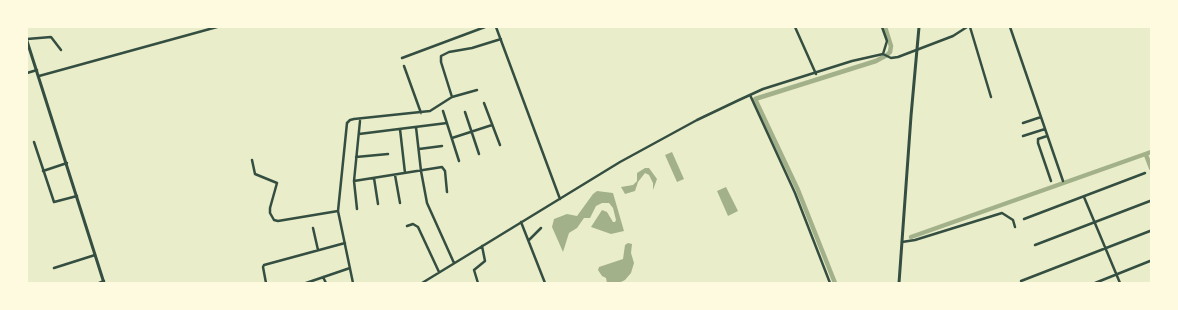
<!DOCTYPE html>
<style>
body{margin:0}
#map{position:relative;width:1178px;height:310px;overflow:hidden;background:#e9edc9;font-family:"Space Grotesk",sans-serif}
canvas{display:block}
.frame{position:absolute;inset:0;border:28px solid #fefae0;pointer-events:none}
</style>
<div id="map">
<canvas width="1178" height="310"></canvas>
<div class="frame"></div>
</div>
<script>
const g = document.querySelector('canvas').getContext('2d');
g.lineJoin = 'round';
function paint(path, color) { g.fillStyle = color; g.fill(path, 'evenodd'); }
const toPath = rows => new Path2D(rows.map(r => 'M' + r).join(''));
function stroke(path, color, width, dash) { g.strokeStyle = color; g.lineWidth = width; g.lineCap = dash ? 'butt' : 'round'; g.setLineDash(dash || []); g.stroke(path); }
paint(toPath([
 [672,152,684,179,677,182,665,155],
 [645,168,649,168,657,179,653,190,653,183,649,175,645,173,638,182,635,191,625,194,621,187,633,185,637,181,637,173],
 [726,187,738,211,728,216,717,191],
 [597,191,613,193,624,231,611,234,591,227,602,210,607,212,613,222,615,222,616,220,613,208,609,203,602,203,596,206,590,218,584,218,577,228,569,233,563,252,552,227,554,219,567,214,577,216,593,194],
 [628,243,632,244,631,253,634,263,631,273,625,280,619,283,607,283,606,278,602,276,598,270,599,267,623,259,625,245]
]), '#a3b18a');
stroke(toPath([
 [1146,155,1151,168],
 [911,237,1151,152],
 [835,283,798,190,755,99,876,61,887,55,890,52,891,46,885,27]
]), '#a3b18a', 4.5);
stroke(toPath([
 [496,27,560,199],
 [795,27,816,74],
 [882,27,887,41,883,54],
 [970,27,991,97],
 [1010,27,1063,181],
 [27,39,51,37,61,50],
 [402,58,485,27],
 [404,66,421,113],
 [27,73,37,70],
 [39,76,217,27],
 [750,95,795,193,830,283],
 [452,97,441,62,441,56,449,52,472,48,501,39],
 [484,103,500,145],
 [443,111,459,161],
 [465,112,479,154],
 [1023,123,1041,117],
 [416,127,421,171,427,203,454,263],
 [400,129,405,173],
 [359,134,447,123],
 [1023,136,1045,129],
 [1047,136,1038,139,1038,143,1051,181],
 [452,138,492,125],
 [34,142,54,202,77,196],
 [419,149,442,146],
 [356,157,388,154],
 [252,160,255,174,277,183,270,208,270,213,274,220,278,221,338,211],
 [43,171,67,163],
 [395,175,400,203],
 [374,178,378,204],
 [354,181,360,121],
 [1084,197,1120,283],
 [357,209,354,181,442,167,445,171,447,192],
 [1024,219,1145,173],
 [521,222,545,283],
 [407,226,413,224,418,227,439,272],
 [313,228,318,250],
 [529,240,541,228],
 [902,242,915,240,1002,213,1013,220,1015,227],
 [1035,245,1150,201],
 [54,268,95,255],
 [323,277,326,283],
 [1021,281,1150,231],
 [99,283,104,281],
 [266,283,263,267,264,265,345,243],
 [306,283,350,268],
 [353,283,338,211,347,123,350,120,354,119,430,111,452,97,477,90],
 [422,283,620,162,697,120,739,100,763,89,852,61,883,54,891,58,898,57,953,36,967,27],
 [478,283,474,270,485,261,482,246],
 [1095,283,1150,261]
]), '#344e41', 2.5);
stroke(toPath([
 [27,41,104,283],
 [899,283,911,116,919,27]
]), '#344e41', 3);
</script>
